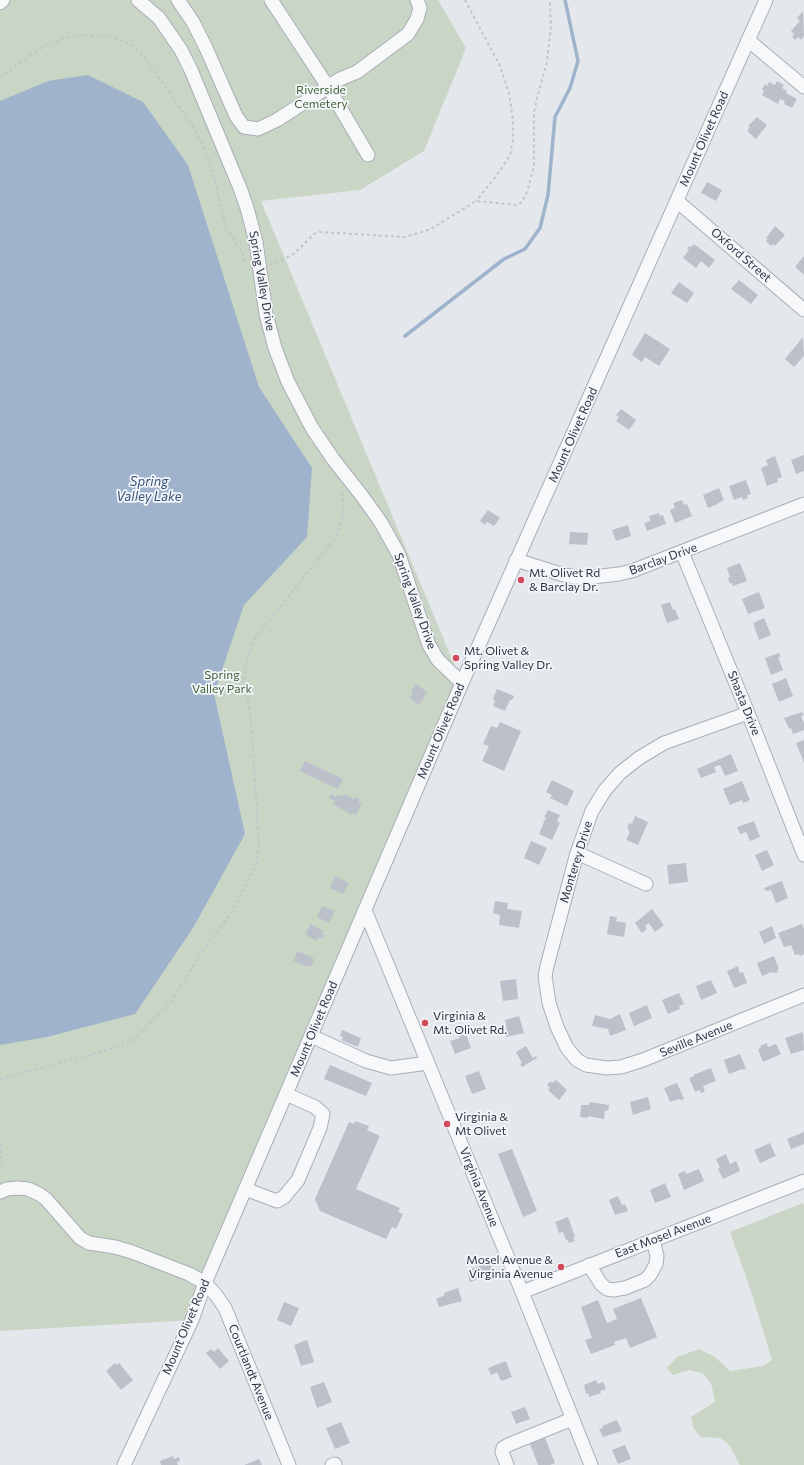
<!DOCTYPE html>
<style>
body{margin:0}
canvas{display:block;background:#e4e7ec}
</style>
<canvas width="804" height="1465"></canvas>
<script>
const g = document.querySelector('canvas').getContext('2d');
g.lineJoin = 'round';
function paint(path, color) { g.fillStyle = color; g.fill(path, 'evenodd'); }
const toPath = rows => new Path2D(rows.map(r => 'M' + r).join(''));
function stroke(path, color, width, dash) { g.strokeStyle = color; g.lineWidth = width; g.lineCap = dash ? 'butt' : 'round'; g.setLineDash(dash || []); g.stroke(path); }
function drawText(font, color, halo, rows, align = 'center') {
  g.font = font + ' Commissioner,sans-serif'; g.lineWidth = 3.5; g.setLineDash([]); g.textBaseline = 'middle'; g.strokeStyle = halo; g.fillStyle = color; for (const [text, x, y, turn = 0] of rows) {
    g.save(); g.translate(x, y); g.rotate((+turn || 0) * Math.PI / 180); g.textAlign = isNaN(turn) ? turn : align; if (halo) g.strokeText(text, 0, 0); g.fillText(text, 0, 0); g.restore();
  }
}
paint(toPath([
 [0,0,438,0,466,48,424,151,360,190,261,201,462,683,192,1320,0,1331],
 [803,1203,804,1206,804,1465,740,1465,729,1445,721,1438,701,1437,694,1429,691,1417,715,1402,711,1383,702,1373,689,1370,673,1375,667,1368,677,1357,699,1349,715,1357,730,1371,763,1366,772,1360,751,1291,730,1232]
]), '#c9d6c5');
paint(toPath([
 [88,75,143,102,188,165,259,387,312,468,307,537,244,605,214,694,245,834,193,928,135,1014,47,1037,0,1045,0,101,48,81]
]), '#9fb4cc');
stroke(toPath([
 [405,336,504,259,525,249,540,228,548,195,555,117,570,88,578,61,565,0]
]), '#9fb4cc', 3.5);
paint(toPath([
 [803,11,804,36,801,40,798,37,795,40,792,37,794,34,791,31,800,21,797,18],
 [777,81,784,85,782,88,787,91,786,93,797,99,792,108,784,104,785,101,780,99,778,104,762,95,764,91,762,89,765,84,767,86,769,82,775,85],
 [757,117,767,125,756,139,747,131,750,127,748,126],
 [707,182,722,190,716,201,701,193],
 [775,226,785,235,775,246,773,244,771,246,766,241,768,239,766,238],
 [694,244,715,260,709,268,701,261,696,268,683,258,689,250,687,248,689,246,691,247],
 [804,256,804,275,795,267],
 [739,280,758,295,751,304,731,289],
 [679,282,694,293,687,303,671,293],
 [645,333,670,349,659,366,645,357,642,362,632,355],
 [803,337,804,356,794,367,785,359],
 [621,409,636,420,629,430,616,421,619,417,616,415],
 [804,455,804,471,796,474,791,460],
 [775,456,782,477,777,479,778,482,767,486,761,468,768,465,766,460],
 [746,480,751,494,747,495,748,498,743,500,742,497,734,500,729,486],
 [719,488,724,500,718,503,718,504,708,508,703,495],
 [682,500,684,505,687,504,692,516,675,523,670,510,675,508,673,503],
 [488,510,500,518,494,526,487,522,485,525,480,521],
 [659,513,660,516,663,515,666,524,647,531,644,523,650,521,649,516],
 [628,525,631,536,616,541,612,530],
 [570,532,588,533,587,545,569,544],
 [740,563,747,581,733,586,732,583,730,584,728,578,730,577,727,568],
 [759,592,765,608,748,614,742,599],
 [670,602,673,610,675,609,679,619,667,623,661,605],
 [764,618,771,635,759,640,753,623],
 [779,653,780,657,778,657,783,670,771,675,765,658],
 [786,678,793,696,779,702,772,684],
 [416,684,427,692,419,705,409,698,413,692,411,691],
 [497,689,514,696,512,700,510,700,505,711,493,706,495,700,493,699],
 [802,712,804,715,801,716,804,723,804,730,793,734,791,728,789,729,784,718],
 [500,722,521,731,504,771,482,761,489,746,483,744,491,726,497,728],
 [804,740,804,763,796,743],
 [731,754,738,771,725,776,720,765,714,767,716,772,701,778,697,769],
 [305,761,343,779,338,789,300,771],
 [552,780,574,791,567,806,550,798,552,795,546,792],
 [742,781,750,800,743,803,742,800,730,805,723,789],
 [331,794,336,797,337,795,343,796,344,794,354,799,355,797,359,799,359,803,362,804,356,815,353,813,352,815,333,804,335,801,329,798],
 [548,810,560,815,557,821,560,823,552,840,539,834,546,817,544,817],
 [635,816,648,822,638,845,626,840,629,834,629,830,627,829,629,823,632,824],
 [754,821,760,837,750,841,746,832,740,834,737,827],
 [531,841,547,848,539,865,524,858],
 [767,850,774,865,762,871,755,855],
 [686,863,688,882,669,884,667,865],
 [335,876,349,883,343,894,330,888],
 [782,881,788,898,776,903,771,890,766,891,764,888],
 [495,901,508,903,507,909,522,911,519,928,499,925,500,915,493,913],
 [322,906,335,911,329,923,317,917],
 [652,909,664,925,655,932,649,923,645,926,647,929,642,933,635,923],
 [610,916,617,917,616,921,626,923,624,937,607,934],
 [311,924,323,931,322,934,324,935,322,939,319,937,316,941,305,934],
 [802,924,804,929,804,954,800,956,799,954,795,955,791,945,784,947,778,933],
 [772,926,776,938,764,944,759,932],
 [297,951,312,957,311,958,314,959,311,967,308,965,307,967,294,961],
 [774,956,779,969,777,969,778,972,773,973,772,972,762,976,757,963],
 [738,966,740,973,743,972,747,983,734,988,727,971],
 [516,979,518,999,503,1001,500,981],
 [711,980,717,993,701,1000,696,986],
 [679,993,684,1004,679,1006,680,1009,668,1014,662,1000],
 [647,1005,652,1018,634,1026,629,1013],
 [620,1014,626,1030,610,1036,608,1029,592,1026,595,1015,610,1019],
 [519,1016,524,1033,506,1037,505,1032,507,1031,505,1020],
 [463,1025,471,1048,455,1054,450,1041,460,1038,456,1028],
 [342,1030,361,1038,358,1047,341,1040,343,1037,340,1036],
 [803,1032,804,1050,791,1054,785,1038],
 [767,1043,768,1047,776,1044,781,1054,763,1062,758,1049,761,1048,760,1046],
 [526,1046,533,1058,536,1056,537,1058,522,1067,520,1064,522,1063,516,1052],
 [740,1054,746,1069,742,1070,742,1069,729,1074,724,1060],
 [330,1065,372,1083,366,1096,324,1079],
 [711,1068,716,1081,703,1086,705,1091,701,1093,700,1090,695,1092,689,1078,694,1076,693,1075],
 [479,1071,486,1089,472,1094,465,1076],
 [556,1080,567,1090,559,1100,548,1090,550,1088,547,1085,550,1081,552,1083],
 [677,1083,684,1099,680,1100,679,1099,670,1102,664,1088],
 [648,1097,651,1109,633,1115,630,1102],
 [590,1102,609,1105,608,1111,605,1110,604,1119,588,1116,588,1118,580,1117,581,1105,589,1105],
 [355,1121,369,1126,367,1130,380,1136,356,1189,400,1208,398,1212,403,1214,396,1229,392,1227,386,1239,320,1211,315,1199,349,1122,354,1124],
 [804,1132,804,1144,791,1149,787,1139],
 [770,1143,776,1156,760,1163,754,1150],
 [512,1149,537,1211,523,1217,498,1154],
 [726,1154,730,1164,736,1161,740,1171,723,1179,718,1169,720,1168,716,1159],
 [699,1169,704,1181,684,1190,678,1174,685,1171,686,1174],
 [665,1183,671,1197,655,1203,650,1190],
 [618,1196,622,1205,625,1204,628,1211,615,1215,609,1200],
 [568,1217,575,1237,573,1237,575,1241,569,1243,567,1240,566,1240,563,1232,559,1233,555,1222],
 [486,1264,487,1265,490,1264,493,1273,489,1274,490,1275,470,1282,467,1270],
 [458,1288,462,1301,439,1307,436,1299,445,1295,444,1293],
 [641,1298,657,1337,630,1348,626,1338,614,1342,615,1345,591,1354,585,1340,592,1338,581,1307,598,1300,607,1323,617,1319,613,1309],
 [284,1302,299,1308,291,1326,277,1320],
 [307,1340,314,1362,301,1366,294,1345],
 [218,1348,229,1361,220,1369,206,1353,211,1349,214,1352],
 [506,1361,512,1377,501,1381,497,1372,491,1375,488,1368],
 [115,1363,117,1365,119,1363,133,1380,121,1390,106,1371],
 [596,1380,598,1384,603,1382,606,1389,600,1391,601,1393,589,1397,588,1393,586,1394,584,1385],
 [324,1382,332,1402,317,1408,310,1387],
 [525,1407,530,1419,516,1424,511,1412],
 [617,1420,622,1431,603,1437,599,1429,603,1428,602,1426],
 [341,1422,350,1443,335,1449,326,1428],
 [544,1435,555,1463,550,1465,538,1465,529,1441],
 [625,1445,631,1459,618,1464,612,1450],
 [173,1456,174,1459,179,1457,180,1461,177,1462,178,1465,161,1465,160,1461],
 [259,1459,262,1465,244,1465]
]), '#bbc0ca');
const minor = toPath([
 [138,0,159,18,181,50,191,70,240,188,247,208,256,242,266,314,275,348,288,382,312,428,333,459,362,496,380,521,399,555,429,645,438,660,462,683],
 [178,0,193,22,206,48,236,116,244,127,258,129,277,120,328,87,368,155],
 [271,0,328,87,340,79,357,72,408,34,417,19,420,8,417,0],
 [0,3,3,0],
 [748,40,804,87],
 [677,201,804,310],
 [682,552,748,713,804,855],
 [516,560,564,575,584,578,619,574,632,571,804,504],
 [748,713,664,743,639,758,620,773,605,790,592,811,577,853,547,966,545,976,549,1003,557,1027,567,1048,577,1060,586,1065,607,1068,621,1067,643,1060,804,995],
 [577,853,646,884],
 [365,910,522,1292,591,1465],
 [311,1036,366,1061,391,1068,428,1063],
 [245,1189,277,1201,284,1197,298,1180,320,1128,323,1114,315,1107,286,1094],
 [0,1192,7,1189,18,1188,28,1189,39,1194,46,1199,80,1238,89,1243,115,1247,132,1252,189,1274,205,1283,216,1295,225,1308,289,1465],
 [589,1265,601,1284,607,1289,613,1290,625,1288,645,1280,650,1275,656,1264,657,1256,653,1240],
 [522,1292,804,1181],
 [124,1465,192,1320,205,1283,462,683,766,0],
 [332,1465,335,1464],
 [507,1465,502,1452,503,1448,508,1445,572,1419]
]);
stroke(minor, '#a9aeb7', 15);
stroke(toPath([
 [465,0,499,64,509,93,513,121,513,140,510,155,500,171,476,201],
 [0,77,44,46,68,37,82,35,106,36,119,39,133,46,145,58,190,122,200,139,211,165,226,228,241,250,246,264],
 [270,265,284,259,295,253,314,234,319,232,405,237,431,229,476,201,517,205,522,202,527,192,534,166,534,113,537,98,547,62,551,26,550,0],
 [0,1079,122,1046,132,1041,172,1000,205,947,230,915,241,894,256,864,259,844,251,719,244,676,246,664,255,638,337,536,344,512,342,491],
 [0,1144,1,1149,0,1167]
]), '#c2c5cb', 2, [3, 3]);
stroke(minor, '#f7f8fa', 13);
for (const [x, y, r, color] of [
 [521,580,4,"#d1495b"],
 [456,658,4,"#d1495b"],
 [425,1023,4,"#d1495b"],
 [447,1124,4,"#d1495b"],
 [561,1267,4,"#d1495b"]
]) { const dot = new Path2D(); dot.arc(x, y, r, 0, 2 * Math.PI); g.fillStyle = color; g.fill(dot); stroke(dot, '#f4f6f9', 1.5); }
drawText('12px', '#3f6138', '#f4f6f9', [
 ["Riverside",321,90],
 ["Cemetery",321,104],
 ["Spring",222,675],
 ["Valley Park",222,689]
]);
drawText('12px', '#2b3445', '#f4f6f9', [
 ["Mount Olivet Road",704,139,-66],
 ["Oxford Street",741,255,41],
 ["Spring Valley Drive",262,281,80],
 ["Mount Olivet Road",573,435,-66],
 ["Barclay Drive",663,559,-20],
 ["Spring Valley Drive",415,601,70],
 ["Shasta Drive",744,703,68],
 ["Mount Olivet Road",441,731,-67],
 ["Monterey Drive",576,862,-73],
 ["Mount Olivet Road",314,1029,-67],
 ["Seville Avenue",696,1039,-22],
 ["Virginia Avenue",479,1187,68],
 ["East Mosel Avenue",663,1236,-21],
 ["Mount Olivet Road",186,1327,-67],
 ["Courtlandt Avenue",251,1372,68]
]);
drawText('12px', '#2b3445', '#f4f6f9', [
 ["Mt. Olivet Rd",529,573],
 ["& Barclay Dr.",529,587],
 ["Mt. Olivet &",464,651],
 ["Spring Valley Dr.",464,665],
 ["Virginia &",433,1016],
 ["Mt. Olivet Rd.",433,1030],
 ["Virginia &",455,1117],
 ["Mt Olivet",455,1131],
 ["Mosel Avenue &",553,1260,"right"],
 ["Virginia Avenue",553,1274,"right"]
], 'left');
drawText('italic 13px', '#34527a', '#f4f6f9', [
 ["Spring",149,482],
 ["Valley Lake",149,497]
]);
</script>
